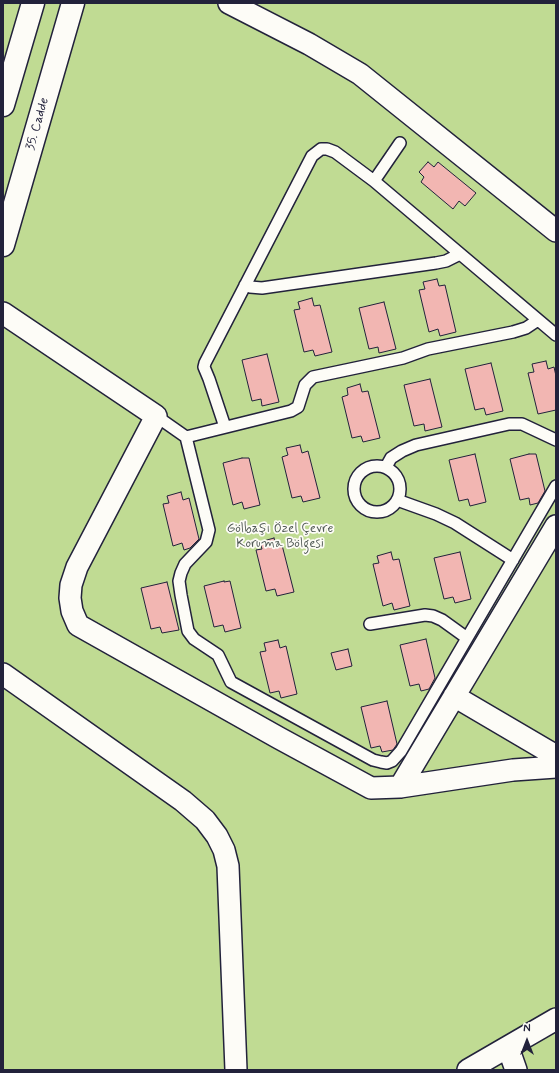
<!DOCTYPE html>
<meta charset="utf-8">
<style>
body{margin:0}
#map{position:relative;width:559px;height:1073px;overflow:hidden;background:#fbeee9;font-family:Mynerve,sans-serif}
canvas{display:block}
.frame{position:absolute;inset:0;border:4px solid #22223b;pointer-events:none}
.north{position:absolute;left:507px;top:1021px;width:40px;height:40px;-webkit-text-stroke:3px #fdfcf7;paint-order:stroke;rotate:0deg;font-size:11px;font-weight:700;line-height:16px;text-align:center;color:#22223b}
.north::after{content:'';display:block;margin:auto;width:14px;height:18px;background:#22223b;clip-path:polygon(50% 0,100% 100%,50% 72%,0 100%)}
</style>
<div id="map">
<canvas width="559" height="1073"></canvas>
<div class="frame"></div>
<div class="north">N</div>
</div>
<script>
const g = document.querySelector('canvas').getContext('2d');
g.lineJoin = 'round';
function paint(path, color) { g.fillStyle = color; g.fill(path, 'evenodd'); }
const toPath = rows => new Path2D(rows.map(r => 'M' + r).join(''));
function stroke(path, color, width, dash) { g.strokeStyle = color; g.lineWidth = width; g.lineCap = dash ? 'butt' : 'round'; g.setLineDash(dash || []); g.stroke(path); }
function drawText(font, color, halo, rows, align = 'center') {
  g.font = font + ' Mynerve,sans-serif'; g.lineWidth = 3.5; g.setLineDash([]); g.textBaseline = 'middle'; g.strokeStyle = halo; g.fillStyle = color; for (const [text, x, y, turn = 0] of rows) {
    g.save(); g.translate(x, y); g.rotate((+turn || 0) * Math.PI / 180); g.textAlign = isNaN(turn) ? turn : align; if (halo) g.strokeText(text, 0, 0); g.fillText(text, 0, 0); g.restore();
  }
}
paint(toPath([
 [3,3,556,3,556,1070,3,1070]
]), '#c0db93');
const building = toPath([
 [428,162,434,167,438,162,476,193,465,206,459,201,453,209,421,182,424,177,419,172,428,162],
 [437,279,439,286,445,285,456,332,440,336,438,329,429,332,419,290,425,289,423,282,437,279],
 [312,298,314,306,320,305,332,352,315,356,313,350,304,352,294,310,300,309,298,302,312,298],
 [384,302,396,349,379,353,378,347,369,349,359,308,384,302],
 [267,354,279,402,262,406,261,399,252,401,242,360,267,354],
 [546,361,548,369,554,367,556,376,556,410,538,414,528,373,534,372,532,364,546,361],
 [491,363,503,411,486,415,484,408,475,410,465,369,491,363],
 [430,379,442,427,425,431,424,424,414,426,404,385,430,379],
 [360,384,362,392,368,391,380,438,363,442,361,436,352,438,342,397,348,395,347,388,360,384],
 [300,445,302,453,308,451,320,498,303,502,301,496,292,498,282,457,288,455,286,448,300,445],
 [475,454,486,502,470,506,468,499,459,501,449,460,475,454],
 [529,454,536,454,545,491,538,503,530,505,529,498,520,500,510,459,529,454],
 [242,458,249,458,260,505,244,509,242,502,233,505,223,463,242,458],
 [181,492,183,500,189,498,199,539,190,548,184,550,182,543,173,546,163,504,169,503,167,496,181,492],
 [274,538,276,546,282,545,294,592,277,596,275,589,266,591,256,550,262,549,260,542,274,538],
 [391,552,393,560,399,559,410,606,394,610,392,603,383,606,373,564,379,563,377,556,391,552],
 [460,552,471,599,455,603,453,597,444,599,434,558,460,552],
 [224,581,224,582,230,581,241,628,225,632,223,625,214,627,204,586,224,581],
 [167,582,179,630,162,633,160,627,151,629,141,588,167,582],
 [426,639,435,678,429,689,421,691,419,684,410,686,400,645,426,639],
 [278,640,280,648,286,646,297,694,281,698,279,691,270,693,260,652,266,651,264,643,278,640],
 [348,649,352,666,336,670,331,653,348,649],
 [387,701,397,744,393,750,382,752,380,746,371,748,361,707,387,701]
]);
paint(building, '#f2b6b2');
stroke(building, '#22223b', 1);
const lane = toPath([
 [374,181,400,143],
 [245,285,250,287,262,288,436,263,446,261,460,254],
 [156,416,186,437,291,411,298,407,305,385,313,377,403,358,428,349,513,332,526,328,538,320],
 [225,427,209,379,204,367,205,363,312,156,321,149,327,149,335,152,374,181,556,335],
 [186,437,209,530,206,542,185,564,181,573,179,581,181,595,188,631,194,639,218,655,231,682,373,760,381,762,387,763,392,761,401,751,556,486],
 '354 489a23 23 0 1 1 46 0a23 23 0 1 1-46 0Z',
 [386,467,391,458,402,451,416,445,509,424,522,424,556,440],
 [397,500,436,514,455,523,513,560],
 [370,624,425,615,433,616,442,620,467,638]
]);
const street = toPath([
 [229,3,309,44,360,74,556,231],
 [3,313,156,416,77,567,71,585,70,598,72,611,78,625,279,738,371,788,400,787,513,770,556,767],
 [3,674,183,801,205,820,217,836,224,850,228,866,236,1070],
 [454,696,556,756],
 [400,787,556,526],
 [508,1047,516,1070],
 [468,1070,556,1019]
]);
const secondary = toPath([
 [3,105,33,3],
 [3,245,73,3]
]);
stroke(lane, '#22223b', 14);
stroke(street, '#22223b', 24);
stroke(secondary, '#22223b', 25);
stroke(lane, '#fdfcf7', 11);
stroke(street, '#fdfcf7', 21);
stroke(secondary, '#fdfcf7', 22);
drawText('13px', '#22223b', '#fdfcf7', [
 ["35. Cadde",38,124,-74]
]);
drawText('13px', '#515a55', '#fdfcf7', [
 ["Gölbaşı Özel Çevre",280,529],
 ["Koruma Bölgesi",280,544]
]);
</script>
